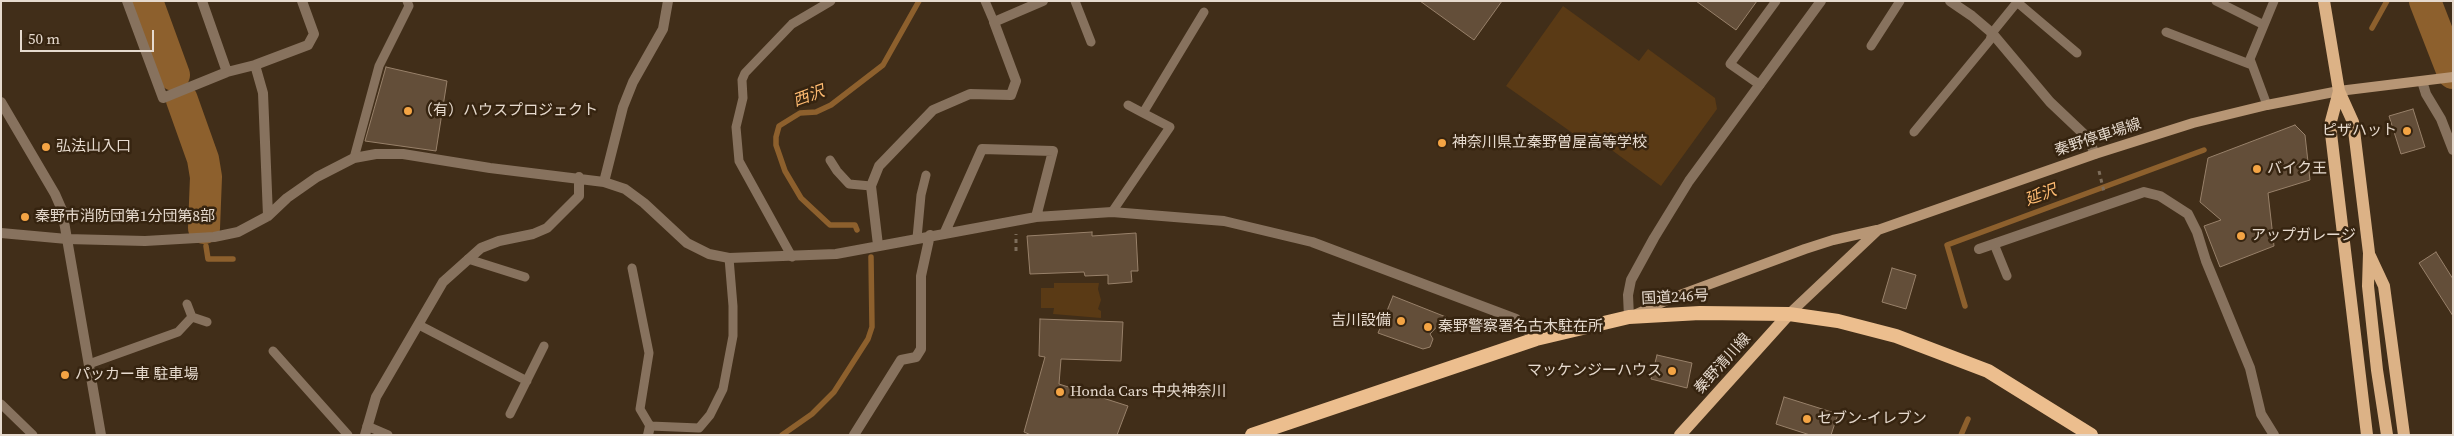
<!DOCTYPE html>
<meta charset="utf-8">
<style>
body{margin:0}
#map{position:relative;width:2454px;height:436px;overflow:hidden;background:#412e19;font-family:"Source Serif 4",serif}
canvas{display:block}
.frame{position:absolute;inset:0;border:2px solid #e6dace;pointer-events:none}
.scale{position:absolute;left:20px;top:30px;width:134px;height:22px;box-sizing:border-box;border:2px solid #e6dace;border-top:0;padding-left:6px;font-size:15px;line-height:18px;white-space:nowrap;color:#e6dace;-webkit-text-stroke:4px #362410;paint-order:stroke}
</style>
<div id="map">
<canvas width="2454" height="436"></canvas>
<div class="frame"></div>
<div class="scale">50 m</div>
</div>
<script>
const g = document.querySelector('canvas').getContext('2d');
g.lineJoin = 'round';
function paint(path, color) { g.fillStyle = color; g.fill(path, 'evenodd'); }
const toPath = rows => new Path2D(rows.map(r => 'M' + r).join(''));
function stroke(path, color, width, dash) { g.strokeStyle = color; g.lineWidth = width; g.lineCap = dash ? 'butt' : 'round'; g.setLineDash(dash || []); g.stroke(path); }
function drawText(font, color, halo, rows, align = 'center') {
  g.font = font + ' "Source Serif 4","Noto Sans JP",serif'; g.lineWidth = 5; g.setLineDash([]); g.textBaseline = 'middle'; g.strokeStyle = halo; g.fillStyle = color; for (const [text, x, y, turn = 0] of rows) {
    g.save(); g.translate(x, y); g.rotate((+turn || 0) * Math.PI / 180); g.textAlign = isNaN(turn) ? turn : align; if (halo) g.strokeText(text, 0, 0); g.fillText(text, 0, 0); g.restore();
  }
}
paint(toPath([
 [1563,6,1639,61,1648,49,1715,98,1717,109,1661,186,1587,132,1581,139,1506,86],
 [1054,283,1099,283,1098,289,1101,300,1098,309,1101,311,1101,318,1053,314,1054,308,1041,308,1041,288,1054,288]
]), '#5a3a15');
stroke(toPath([
 [2372,28,2387,1],
 [857,230,855,225,830,225,801,198,785,171,776,145,776,137,779,126,800,113,816,112,831,105,883,65,919,1],
 [206,246,208,259,233,259],
 [1965,306,1947,245,2204,150],
 [782,435,812,414,834,392,868,339,872,327,871,257],
 [1961,435,1968,419]
]), '#8d602d', 5.5);
stroke(toPath([
 [147,1,174,75],
 [2425,1,2453,73],
 [182,100,203,159,206,177,204,228]
]), '#8d602d', 32);
const building = toPath([
 [1420,1,1502,1,1474,40,1420,1],
 [1696,1,1757,1,1736,30,1696,1],
 [386,67,447,81,436,151,365,141,386,67],
 [2413,109,2425,147,2401,154,2389,116,2413,109],
 [2295,125,2305,135,2310,180,2268,193,2274,246,2220,267,2204,226,2221,220,2200,202,2208,158,2295,125],
 [1092,232,1092,236,1136,233,1138,271,1131,271,1132,282,1108,284,1108,275,1085,276,1084,272,1030,274,1027,236,1092,232],
 [2436,252,2453,279,2453,316,2419,263,2436,252],
 [1892,268,1916,275,1906,309,1882,302,1892,268],
 [1393,296,1446,317,1430,334,1433,339,1430,347,1423,349,1378,333,1393,296],
 [1040,319,1123,322,1121,361,1061,359,1059,384,1128,406,1117,435,1031,435,1024,432,1045,357,1039,356,1040,319],
 [1657,355,1692,363,1687,388,1651,379,1657,355],
 [1784,397,1838,414,1831,435,1810,435,1776,424,1784,397]
]);
paint(building, '#634e39');
stroke(building, '#98816a', 1);
stroke(toPath([
 [2099,171,2104,192],
 [1016,251,1016,234]
]), '#7d6d5b', 3, [4, 4]);
stroke(toPath([
 [985,1,994,22],
 [1075,1,1091,42],
 [2216,1,2264,25],
 [2017,2,2077,53],
 [2166,32,2252,65],
 [1871,46,1900,1],
 [1760,85,1730,64,1776,1],
 [1128,105,1143,113],
 [2267,105,2250,59,2274,1],
 [1914,132,1990,40,1992,33,2018,1],
 [354,158,379,66,409,6,407,1],
 [830,160,837,171,849,184,871,186],
 [1112,212,1170,127,1143,113,1204,12],
 [917,238,921,195,926,175],
 [1994,244,2007,276],
 [792,257,739,161,736,127,743,98,742,80,745,73,792,24,831,1],
 [468,259,525,277],
 [632,268,649,353,640,409,650,426,699,428,710,415,723,389,733,336,733,306,729,258],
 [187,304,192,317,207,322],
 [419,325,527,381],
 [273,351,348,435],
 [89,364,178,332,192,317],
 [1,404,33,435],
 [510,414,544,346],
 [367,426,388,435]
]), '#87725e', 9);
stroke(toPath([
 [127,1,163,98,227,72,255,65,308,45,314,34,302,1],
 [202,1,227,72],
 [1950,1,1972,16,1992,33,2050,102,2088,138,2095,154],
 [255,65,263,93,268,216],
 [2422,81,2426,94,2441,119,2453,150],
 [604,182,623,107,633,82,663,29,668,1],
 [945,232,982,149,1053,151,1036,217],
 [1,233,67,239,145,241,214,237,238,232,268,216,287,198,317,177,354,158,376,154,403,154,490,168,604,182,625,189,644,203,687,243,709,254,729,258,836,254,1036,217,1112,212,1224,221,1312,242,1516,319,1536,339],
 [878,245,871,186,879,166,933,110,970,94,1011,95,1016,81,994,22,1043,1],
 [1979,249,2144,192,2160,196,2188,214,2197,232,2206,261,2250,368,2261,414,2274,435],
 [365,435,376,397,443,282,481,248,499,241,533,234,547,228,579,196,579,177],
 [648,435,650,426],
 [854,435,901,360,916,357,921,349,921,276,930,235]
]), '#87725e', 10);
stroke(toPath([
 [1,102,55,194,62,210,101,435],
 [1629,317,1628,295,1631,280,1654,238,1689,181,1821,1]
]), '#87725e', 10);
stroke(toPath([
 [1789,314,1878,230,2095,154,2193,123,2267,105,2339,91,2453,77],
 [1634,315,1672,298,1805,249,1833,240,1877,230]
]), '#b79675', 10);
stroke(toPath([
 [2324,1,2339,91,2353,122,2369,253,2368,286,2377,370,2387,435],
 [2339,91,2330,125,2367,435],
 [2370,256,2384,286,2404,435],
 [1680,435,1789,314]
]), '#dcb286', 12);
stroke(toPath([
 [1252,435,1536,339,1629,317,1700,313,1789,314,1838,321,1896,336,1988,371,2091,435]
]), '#ecbe8e', 14);
for (const [x, y, r, color] of [
 [408,111,5,"#f4a444"],
 [2407,131,5,"#f4a444"],
 [1442,143,5,"#f4a444"],
 [46,147,5,"#f4a444"],
 [2257,169,5,"#f4a444"],
 [25,217,5,"#f4a444"],
 [2241,236,5,"#f4a444"],
 [1401,321,5,"#f4a444"],
 [1428,327,5,"#f4a444"],
 [1672,371,5,"#f4a444"],
 [65,375,5,"#f4a444"],
 [1060,392,5,"#f4a444"],
 [1807,419,5,"#f4a444"]
]) { const dot = new Path2D(); dot.arc(x, y, r, 0, 2 * Math.PI); g.fillStyle = color; g.fill(dot); stroke(dot, '#362410', 2); }
drawText('15px', '#e6dace', '#362410', [
 ["（有）ハウスプロジェクト",418,111],
 ["ピザハット",2397,131,"right"],
 ["神奈川県立秦野曽屋高等学校",1452,143],
 ["弘法山入口",56,147],
 ["バイク王",2267,169],
 ["秦野市消防団第1分団第8部",35,217],
 ["アップガレージ",2251,236],
 ["吉川設備",1391,321,"right"],
 ["秦野警察署名古木駐在所",1438,327],
 ["マッケンジーハウス",1662,371,"right"],
 ["パッカー車 駐車場",75,375],
 ["Honda Cars 中央神奈川",1070,392],
 ["セブン-イレブン",1817,419]
], 'left');
drawText('15px', '#e6dace', '#362410', [
 ["秦野停車場線",2098,138,-18],
 ["国道246号",1675,298,-3],
 ["秦野清川線",1723,364,-48]
]);
drawText('italic 16px', '#fdba71', '#362410', [
 ["西沢",809,97,-20],
 ["延沢",2041,196,-20]
]);
</script>
